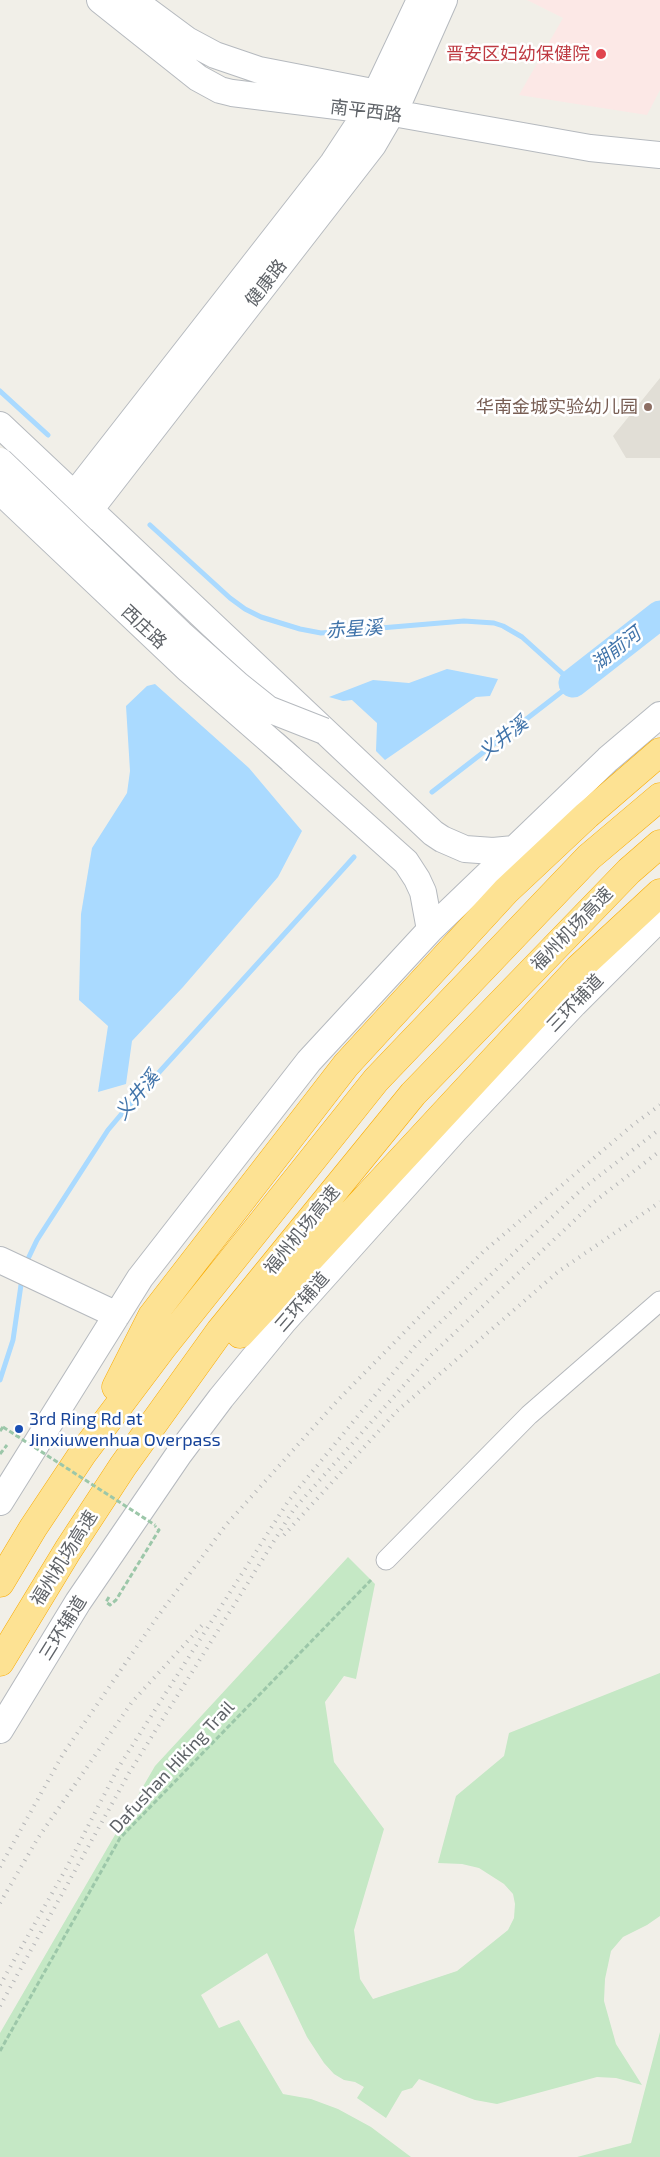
<!DOCTYPE html>
<meta charset="utf-8">
<style>
body{margin:0}
canvas{display:block;background:#f1efe8}
</style>
<canvas width="660" height="2157"></canvas>
<script>
const g = document.querySelector('canvas').getContext('2d');
g.lineJoin = 'round';
function paint(path, color) { g.fillStyle = color; g.fill(path, 'evenodd'); }
const toPath = rows => new Path2D(rows.map(r => 'M' + r).join(''));
function stroke(path, color, width, dash) { g.strokeStyle = color; g.lineWidth = width; g.lineCap = dash ? 'butt' : 'round'; g.setLineDash(dash || []); g.stroke(path); }
function drawText(font, color, halo, rows, align = 'center') {
  g.font = font + ' "Exo 2","Noto Sans SC",sans-serif'; g.lineWidth = 5; g.setLineDash([]); g.textBaseline = 'middle'; g.strokeStyle = halo; g.fillStyle = color; for (const [text, x, y, turn = 0] of rows) {
    g.save(); g.translate(x, y); g.rotate((+turn || 0) * Math.PI / 180); g.textAlign = isNaN(turn) ? turn : align; if (halo) g.strokeText(text, 0, 0); g.fillText(text, 0, 0); g.restore();
  }
}
paint(toPath([
 [660,378,660,458,626,458,613,436]
]), '#e1ded6');
paint(toPath([
 [527,0,660,0,660,90,647,115,519,95,563,18]
]), '#fce8e6');
paint(toPath([
 [348,1557,375,1584,356,1679,344,1676,325,1702,334,1762,384,1829,354,1930,360,1979,373,1999,457,1971,508,1930,514,1918,515,1904,513,1894,504,1884,479,1868,462,1864,438,1863,456,1796,504,1756,509,1733,660,1673,660,1916,647,1925,623,1937,611,1951,605,1979,604,2001,616,2044,642,2085,616,2078,597,2077,497,2104,475,2100,419,2079,412,2088,402,2091,386,2118,357,2098,364,2087,355,2082,344,2080,334,2074,324,2063,307,2037,267,1953,201,1995,219,2028,239,2020,283,2094,311,2099,338,2109,371,2127,411,2157,0,2157,0,2033,155,1766],
 [660,2032,660,2157,577,2157,631,2143]
]), '#c5e8c5');
paint(toPath([
 [447,669,498,679,490,696,476,697,385,760,376,751,377,723,352,700,343,701,329,697,373,680,409,683],
 [155,684,249,768,302,831,278,877,183,987,132,1041,126,1084,98,1092,108,1026,79,1000,81,914,92,848,127,793,130,771,126,706,147,686]
]), '#aadaff');
stroke(toPath([
 [0,391,48,435],
 [150,525,230,598,245,609,261,617,300,629,321,633,464,621,494,623,503,626,522,637,573,683,432,792],
 [26,1263,37,1240,108,1130,124,1111,354,857],
 [0,1380,13,1340,22,1278]
]), '#aadaff', 5);
stroke(toPath([
 [573,683,660,615]
]), '#aadaff', 29);
const street = toPath([
 [386,1560,529,1415,660,1301]
]);
const secondary = toPath([
 [100,0,198,78,220,90,232,93,393,113,590,148,660,155],
 [133,0,187,40,215,55,259,70,393,96],
 [0,425,433,833,442,839,465,849,493,851,514,849],
 [63,509,333,163,368,110,420,0],
 [79,524,373,145,401,97,444,0],
 [274,744,406,862,417,879,423,892,430,930],
 [0,1260,117,1315],
 [0,1502,140,1278,309,1061,430,930,608,759,660,715],
 [0,1730,78,1602,179,1454,221,1398,284,1321,455,1130,574,1004,660,918]
]);
const highway = toPath([
 [240,1334,578,969,660,893],
 [116,1387,152,1316,346,1065,506,891,587,815,660,752],
 [0,1583,33,1528,83,1453,162,1348,376,1080,589,857,660,797],
 [0,1662,68,1550,123,1466,220,1331,413,1094,629,871,660,844]
]);
stroke(street, '#b5b8bc', 21);
stroke(secondary, '#b6babf', 28);
stroke(highway, '#f9ab00', 29);
stroke(toPath([
 [0,1431,3,1427],
 [0,1454,7,1445],
 [109,1597,106,1602,110,1605,116,1600,159,1530,155,1526],
 [0,2051,120,1838,371,1580]
]), '#9cc7a9', 3, [5, 2.5]);
stroke(street, '#fff', 19);
stroke(secondary, '#fff', 26);
stroke(highway, '#fde293', 28);
stroke(toPath([
 [284,1535,397,1411,559,1271,660,1202],
 [0,1867,63,1754,158,1616,226,1525,338,1400,483,1252,634,1124,660,1105],
 [0,1903,38,1838,132,1702,205,1622],
 [0,1985,67,1867,118,1768,289,1500,417,1344,582,1189,660,1129],
 [0,2006,129,1773,294,1509,430,1356,594,1202,660,1151]
]), '#b6b7b8', 4, [1, 6]);
const secondaryBridge = toPath([
 [0,461,181,634,238,685,268,709,324,731],
 [0,491,189,670,291,759]
]);
stroke(secondaryBridge, '#b6babf', 28, []);
stroke(toPath([
 [3,1427,155,1525]
]), '#9cc7a9', 3, [5, 2.5]);
stroke(secondaryBridge, '#fff', 26);
for (const [x, y, r, color] of [
 [601,54,6,"#e0444e"],
 [648,407,5,"#8d6e63"],
 [19,1429,5,"#1a4fb4"]
]) { const dot = new Path2D(); dot.arc(x, y, r, 0, 2 * Math.PI); g.fillStyle = color; g.fill(dot); stroke(dot, '#fff', 2); }
drawText('18px', '#be3a42', '#fff', [
 ["晋安区妇幼保健院",590,54]
], 'right');
drawText('18px', '#5f6368', '#fff', [
 ["南平西路",366,111,7],
 ["健康路",266,283,-52],
 ["西庄路",144,627,43],
 ["福州机场高速",572,929,-46],
 ["三环辅道",575,1003,-46],
 ["福州机场高速",302,1230,-51],
 ["三环辅道",302,1302,-49],
 ["福州机场高速",64,1558,-58],
 ["三环辅道",63,1628,-58],
 ["Dafushan Hiking Trail",172,1767,-47]
]);
drawText('18px', '#785e54', '#fff', [
 ["华南金城实验幼儿园",638,407]
], 'right');
drawText('18px', '#164399', '#fff', [
 ["3rd Ring Rd at",29,1419],
 ["Jinxiuwenhua Overpass",29,1440]
], 'left');
drawText('italic 19px', '#4174aa', '#fff', [
 ["赤星溪",354,629,-4],
 ["湖前河",616,649,-38],
 ["义井溪",503,738,-38],
 ["义井溪",137,1095,-50]
]);
</script>
